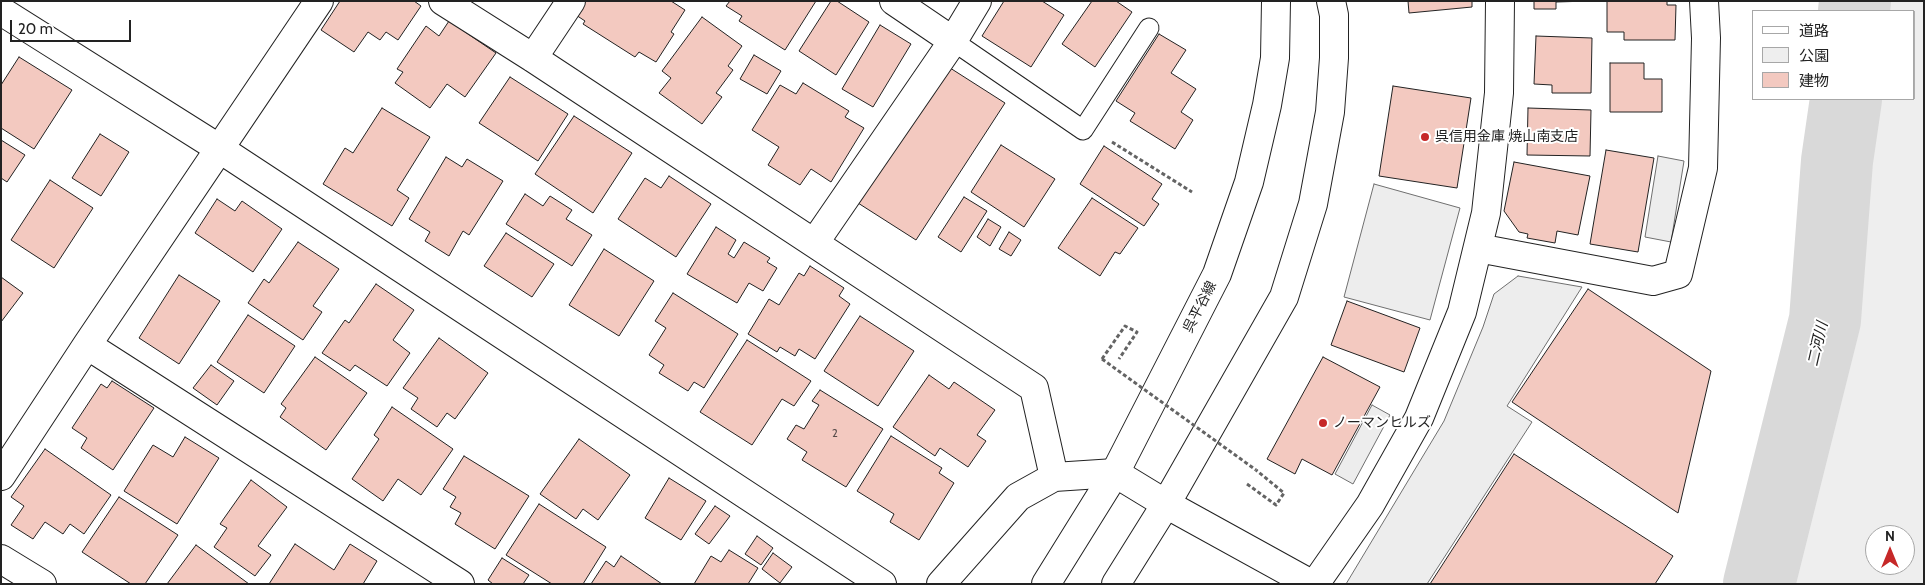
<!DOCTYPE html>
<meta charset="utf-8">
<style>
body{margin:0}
#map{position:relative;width:1925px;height:585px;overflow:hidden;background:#fff;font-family:Cabin,"Noto Sans JP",sans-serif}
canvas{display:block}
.frame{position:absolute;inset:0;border:2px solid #222;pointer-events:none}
.legend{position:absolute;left:1752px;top:10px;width:162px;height:90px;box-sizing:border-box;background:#fff;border:1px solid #a7a7a7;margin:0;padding:6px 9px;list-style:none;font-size:15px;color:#222}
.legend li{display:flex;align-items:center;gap:10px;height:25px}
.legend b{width:25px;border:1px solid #a7a7a7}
.north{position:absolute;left:1865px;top:525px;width:50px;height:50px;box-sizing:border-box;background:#fff;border:1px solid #a7a7a7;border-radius:50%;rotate:0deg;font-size:14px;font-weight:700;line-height:20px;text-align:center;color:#222}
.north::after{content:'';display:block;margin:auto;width:18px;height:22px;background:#c62828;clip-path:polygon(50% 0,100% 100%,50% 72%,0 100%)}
.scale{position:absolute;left:10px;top:20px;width:121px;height:22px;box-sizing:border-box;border:2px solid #222;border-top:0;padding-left:6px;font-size:15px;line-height:18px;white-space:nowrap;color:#222;-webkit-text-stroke:4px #fff;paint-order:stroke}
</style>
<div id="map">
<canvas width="1925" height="585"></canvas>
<div class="frame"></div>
<ul class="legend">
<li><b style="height:6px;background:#fff"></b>道路</li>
<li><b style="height:14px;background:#eee"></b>公園</li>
<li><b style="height:14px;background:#f3c9c0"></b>建物</li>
</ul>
<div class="north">N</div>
<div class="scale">20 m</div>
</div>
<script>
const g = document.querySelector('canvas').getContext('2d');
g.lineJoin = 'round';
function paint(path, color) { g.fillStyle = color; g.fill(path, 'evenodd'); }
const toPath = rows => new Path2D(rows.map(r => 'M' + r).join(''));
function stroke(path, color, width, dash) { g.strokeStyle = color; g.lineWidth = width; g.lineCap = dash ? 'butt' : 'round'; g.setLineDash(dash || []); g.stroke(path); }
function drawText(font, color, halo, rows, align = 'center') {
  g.font = font + ' Cabin,"Noto Sans JP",sans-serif'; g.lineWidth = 4; g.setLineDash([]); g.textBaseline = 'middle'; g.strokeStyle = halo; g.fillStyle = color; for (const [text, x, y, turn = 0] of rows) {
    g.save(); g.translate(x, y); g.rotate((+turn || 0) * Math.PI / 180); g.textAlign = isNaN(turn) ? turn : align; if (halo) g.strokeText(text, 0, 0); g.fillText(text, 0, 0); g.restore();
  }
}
const green = toPath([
 [1880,1,1924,1,1924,584,1785,584,1868,196,1874,99,1914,99,1914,11,1880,11,1880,1],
 [1875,535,1905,535,1905,565,1875,565,1875,535]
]);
paint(green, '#eee');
stroke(green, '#6f6f6f', 1);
const parking = toPath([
 [1658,156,1684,161,1671,242,1645,237,1658,156],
 [1374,184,1460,208,1430,320,1344,297,1374,184],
 [1518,276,1582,287,1507,406,1532,422,1427,584,1346,584,1444,421,1483,327,1494,294,1518,276],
 [1372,405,1390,415,1353,484,1335,474,1372,405]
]);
paint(parking, '#ededed');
stroke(parking, '#6f6f6f', 1);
stroke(toPath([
 [1854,11,1855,1],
 [1759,584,1825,320,1837,161,1846,99]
]), '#d9d9d9', 72);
const building = toPath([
 [340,1,414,1,421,6,398,40,386,32,380,40,368,32,354,52,321,30,340,1],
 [585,1,671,1,685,10,671,32,674,34,656,62,639,52,635,57,583,24,585,21,576,15,585,1],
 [730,1,816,1,785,50,739,21,742,16,726,6,730,1],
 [831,1,837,1,869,22,836,75,799,51,831,1],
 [1004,1,1042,1,1064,15,1031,67,982,36,1004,1],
 [1092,1,1116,1,1132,12,1095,67,1062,44,1092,1],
 [1408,1,1472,1,1472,7,1409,13,1408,1],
 [1534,1,1589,1,1556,2,1556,9,1534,9,1534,1],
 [1607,1,1667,1,1667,5,1676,5,1675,40,1624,40,1624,32,1607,32,1607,1],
 [702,17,742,46,728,66,733,70,716,93,722,97,702,124,659,93,671,78,662,71,702,17],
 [449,21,496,53,465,97,447,84,430,108,395,83,403,72,397,69,426,26,439,36,449,21],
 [880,25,911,44,873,107,842,89,880,25],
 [1159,34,1186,50,1171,73,1196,89,1181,112,1193,120,1175,149,1130,121,1135,113,1116,101,1159,34],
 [1536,36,1592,38,1591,93,1552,93,1552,85,1534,84,1536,36],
 [754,55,781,71,767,94,740,79,754,55],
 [19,57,72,90,34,149,1,128,1,85,19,57],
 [1610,63,1644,63,1644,79,1662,79,1662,112,1610,112,1610,63],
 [947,66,1005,103,916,240,858,203,947,66],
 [510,77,568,114,538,161,479,123,510,77],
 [803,83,849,111,845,117,864,128,831,182,811,169,800,185,768,165,779,147,752,130,780,85,796,94,803,83],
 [1393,86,1471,98,1457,188,1379,176,1393,86],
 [382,108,430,137,397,190,409,198,392,226,323,184,345,148,353,153,382,108],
 [1528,108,1591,110,1590,156,1527,155,1528,108],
 [574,116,632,153,593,213,535,174,574,116],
 [100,134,129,152,101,196,72,178,100,134],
 [1,140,25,155,7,182,1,178,1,140],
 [1001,145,1055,179,1024,227,971,192,1001,145],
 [1104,146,1162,184,1152,199,1159,204,1144,226,1080,184,1104,146],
 [1606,150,1654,158,1638,252,1590,244,1606,150],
 [446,157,462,167,467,159,503,181,469,235,463,231,449,256,425,241,430,232,409,219,446,157],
 [1514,162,1590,176,1578,235,1557,231,1555,243,1527,238,1528,234,1519,232,1504,211,1514,162],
 [669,176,711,204,676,257,618,219,645,178,661,188,669,176],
 [50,180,93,208,54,268,11,240,50,180],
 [525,194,543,206,550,196,572,210,566,219,592,235,572,266,506,224,525,194],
 [964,197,987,211,961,252,938,237,964,197],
 [1092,198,1138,228,1120,254,1115,252,1100,276,1058,248,1092,198],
 [217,199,235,211,242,201,282,229,253,272,195,233,217,199],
 [988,219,1001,227,990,246,977,237,988,219],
 [716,227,736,240,728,254,734,258,744,242,770,258,767,262,777,268,763,291,749,283,737,303,687,274,716,227],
 [1009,232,1021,240,1011,256,999,249,1009,232],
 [506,233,554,264,532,297,484,266,506,233],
 [298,242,339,269,313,306,322,312,303,340,248,303,264,279,269,283,298,242],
 [604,249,654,281,619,336,569,305,604,249],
 [810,266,844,288,839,296,850,304,815,359,799,349,795,356,780,347,777,352,748,334,769,299,779,305,799,273,804,276,810,266],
 [179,275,220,301,179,364,139,338,179,275],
 [1,277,23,293,1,322,1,277],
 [376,284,414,310,393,340,410,353,387,386,355,365,350,371,322,353,345,320,349,323,376,284],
 [1588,289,1711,371,1678,513,1512,402,1588,289],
 [673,293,738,334,704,388,694,382,688,391,659,373,664,365,649,355,666,328,655,321,673,293],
 [1347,301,1420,328,1404,372,1331,345,1347,301],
 [248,315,295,346,264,393,217,362,248,315],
 [860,316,914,351,878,406,824,371,860,316],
 [439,338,488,373,455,419,447,413,437,427,411,409,418,398,403,388,439,338],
 [747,340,811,381,794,406,782,399,752,445,700,412,747,340],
 [315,357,367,393,326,450,280,417,286,408,281,404,315,357],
 [1323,357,1380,387,1332,475,1302,459,1295,474,1267,459,1323,357],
 [211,365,234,381,217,405,193,388,211,365],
 [929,375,949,389,954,382,995,410,977,435,986,441,968,467,940,448,935,456,893,427,929,375],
 [112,381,154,408,113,470,81,448,87,438,72,428,101,384,107,388,112,381],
 [820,390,883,429,846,487,802,460,807,452,787,439,796,425,804,429,819,405,812,401,820,390],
 [392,407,453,449,421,495,398,479,383,501,352,479,379,439,374,435,392,407],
 [891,436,942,468,939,473,954,483,919,540,890,522,894,514,857,491,891,436],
 [185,437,219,458,177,524,124,491,153,445,173,457,185,437],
 [579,439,630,475,598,520,583,509,576,519,540,494,579,439],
 [45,449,111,495,84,534,70,524,63,534,45,522,33,539,11,525,24,506,11,497,45,449],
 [1514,454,1673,556,1655,584,1430,584,1514,454],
 [464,456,529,496,495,549,455,524,461,513,450,507,456,497,443,489,464,456],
 [669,478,706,501,681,540,645,518,669,478],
 [251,480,287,507,258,546,271,555,255,576,214,547,227,528,220,524,251,480],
 [119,497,178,535,145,584,131,584,82,552,119,497],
 [539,504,606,547,583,584,552,584,506,555,539,504],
 [715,506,730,516,709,544,695,534,715,506],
 [757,536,773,548,761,565,745,554,757,536],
 [295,544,334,570,350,544,377,561,363,584,269,584,295,544],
 [196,545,249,584,167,584,196,545],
 [729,550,758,568,748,584,694,584,711,556,721,562,729,550],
 [773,553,792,567,780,583,762,569,773,553],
 [621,556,662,584,591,584,606,561,614,567,621,556],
 [502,558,529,575,523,584,493,584,488,580,502,558]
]);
paint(building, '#f3c9c0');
stroke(building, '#222', 1);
const service = toPath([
 [953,41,1083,130,1149,28]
]);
const minor = toPath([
 [443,1,533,58,1034,388,1054,477],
 [894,1,953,41],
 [533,58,571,1],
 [815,242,953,41,977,1],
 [1478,248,1653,281,1678,274,1703,168,1706,38,1704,1],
 [87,345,460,584],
 [1,476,87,345,319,1],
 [1166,504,1311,584],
 [1,559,42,584],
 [1315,584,1370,505,1419,418,1462,312,1486,213,1499,93,1500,1]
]);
const tertiary = toPath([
 [1,11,220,149,882,584],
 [941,584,1018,497,1054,477,1115,473,1166,504]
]);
const primary = toPath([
 [1046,584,1115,473,1217,274,1249,182,1267,105,1275,58,1276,1],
 [1116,584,1166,504,1284,297,1313,204,1330,112,1334,58,1334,15,1331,1]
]);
stroke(service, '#222', 21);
stroke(minor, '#222', 30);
stroke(tertiary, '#222', 30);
stroke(primary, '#222', 30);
stroke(toPath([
 [1112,142,1192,192],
 [1102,359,1125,326,1137,332,1119,359],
 [1247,484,1276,505,1284,493,1256,470]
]), '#646464', 3, [4, 2.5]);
stroke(service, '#fff', 19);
stroke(minor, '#fff', 28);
stroke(tertiary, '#fff', 28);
stroke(primary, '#fff', 28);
stroke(toPath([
 [1102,359,1256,470]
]), '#646464', 3, [4, 2.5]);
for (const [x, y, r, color] of [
 [1425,137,5,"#c62828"],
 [1323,423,5,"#c62828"]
]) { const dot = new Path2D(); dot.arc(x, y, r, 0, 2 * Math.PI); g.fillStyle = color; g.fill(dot); stroke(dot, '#fff', 2); }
drawText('11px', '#564c4a', null, [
 ["2",835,434]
]);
drawText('14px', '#222', '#fff', [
 ["呉信用金庫 焼山南支店",1435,137],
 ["ノーマンヒルズ",1333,423]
], 'left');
drawText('14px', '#222', '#fff', [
 ["呉平谷線",1200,307,-63]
]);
drawText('italic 15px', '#222', '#fff', [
 ["二河川",1818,344,-77]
]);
</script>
